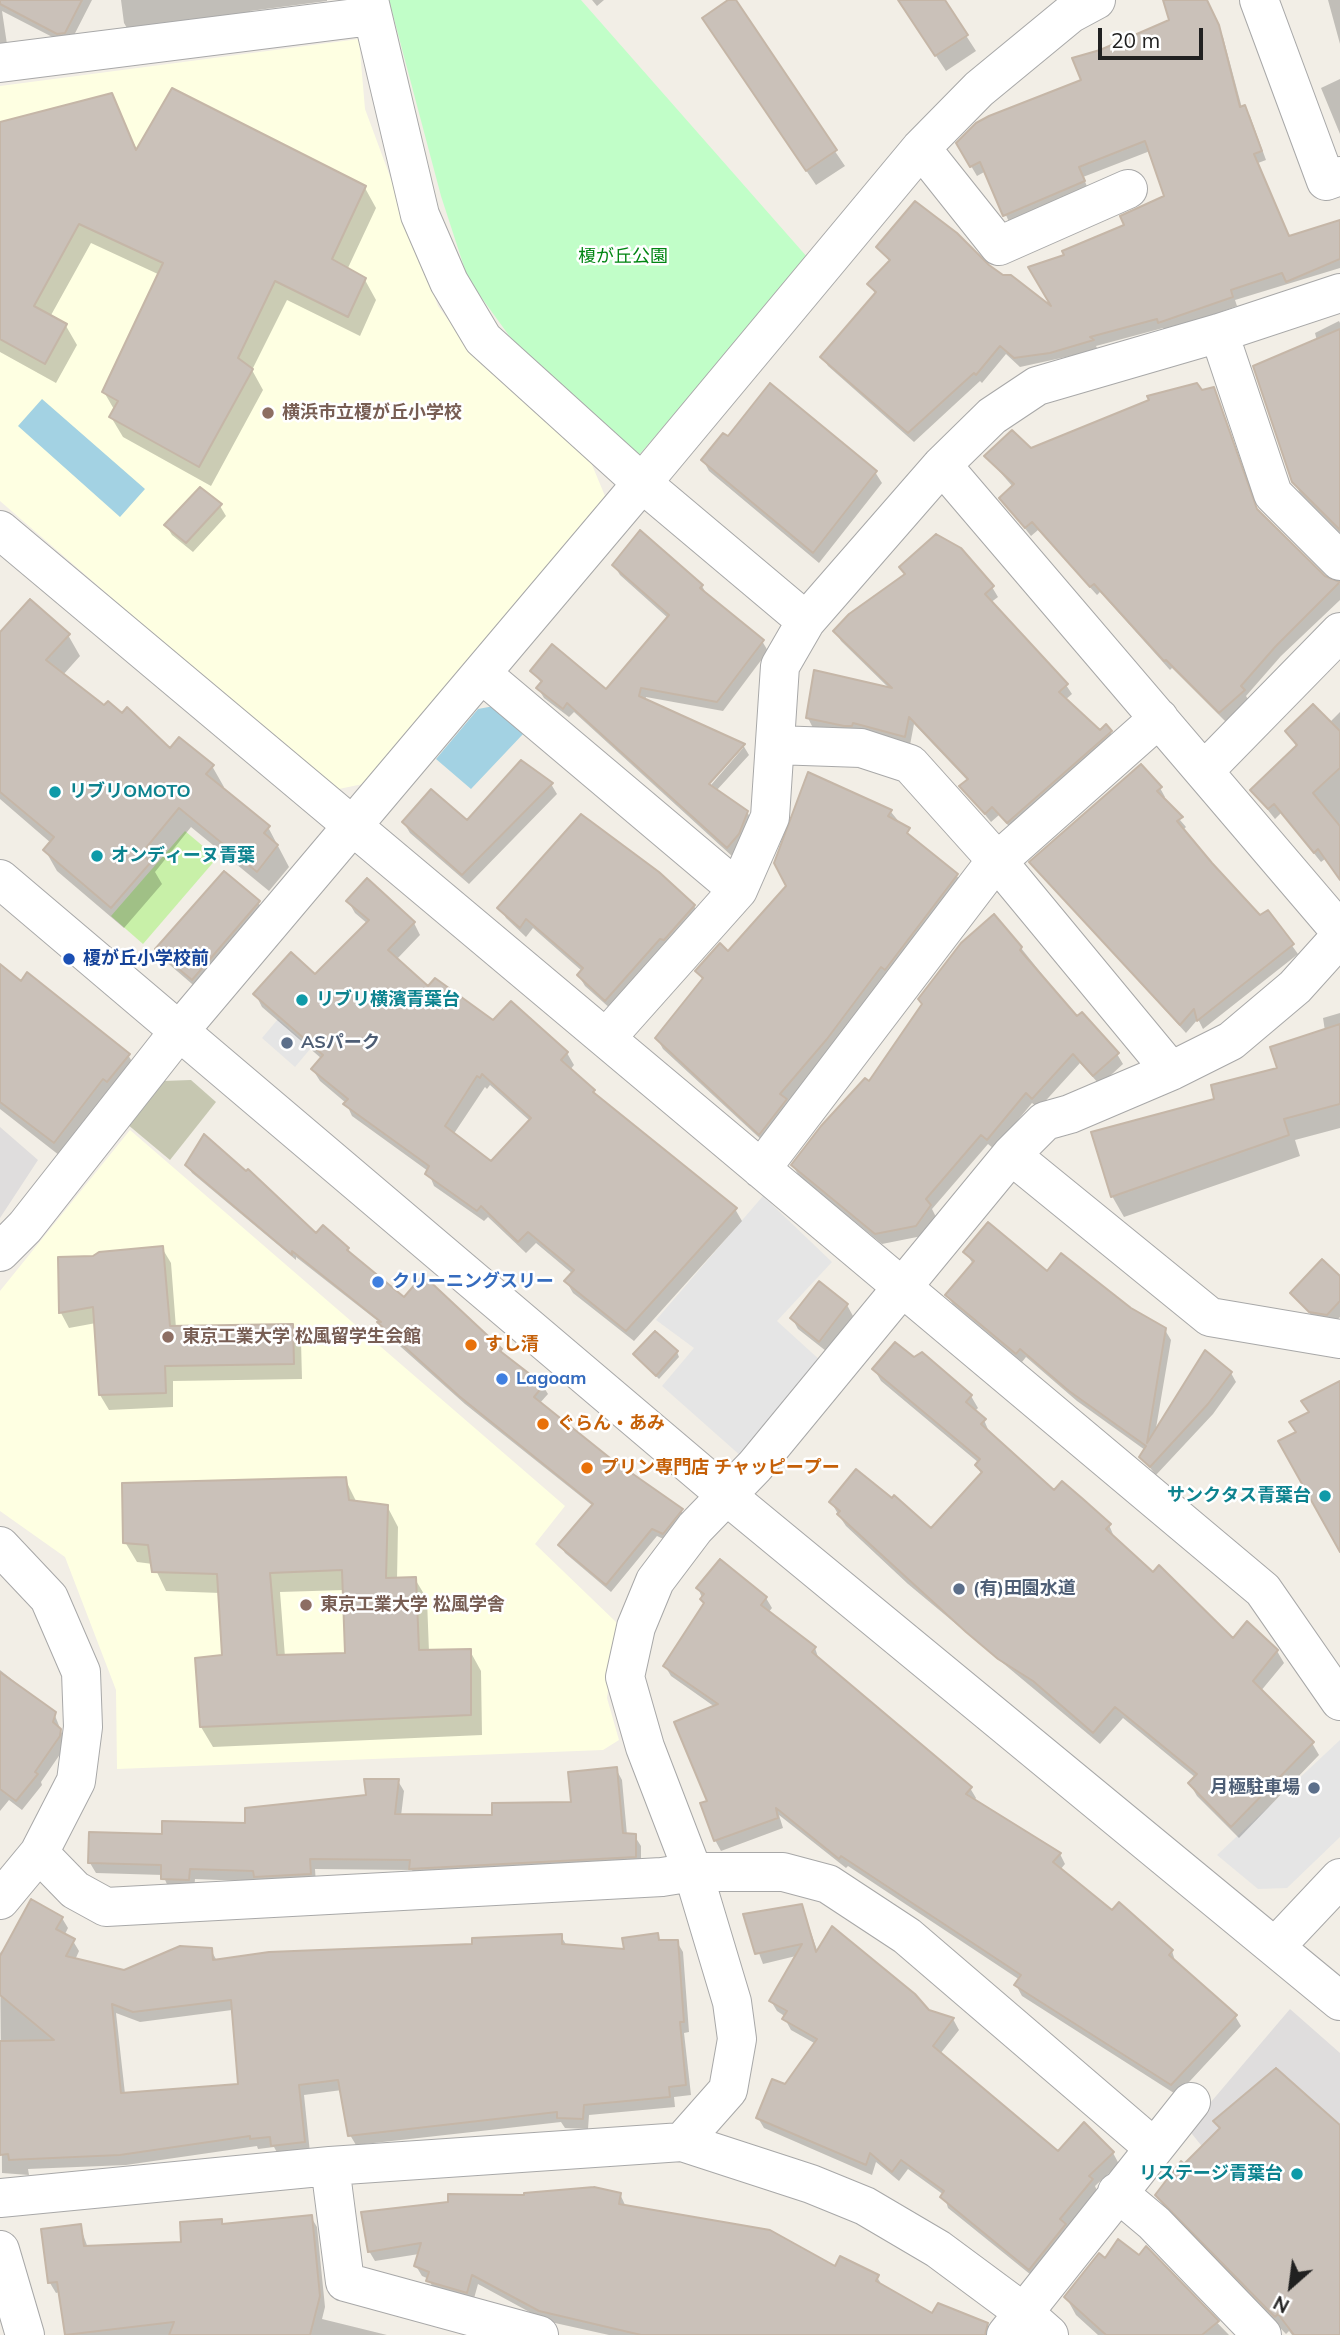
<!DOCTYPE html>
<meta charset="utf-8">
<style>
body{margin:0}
#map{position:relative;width:1340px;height:2335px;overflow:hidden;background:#f2eee6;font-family:Mulish,sans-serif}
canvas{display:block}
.north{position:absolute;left:1256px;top:2251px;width:70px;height:70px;-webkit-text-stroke:5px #fff;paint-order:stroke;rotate:208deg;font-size:19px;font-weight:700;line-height:28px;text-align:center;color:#212121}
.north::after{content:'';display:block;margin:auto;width:24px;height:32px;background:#212121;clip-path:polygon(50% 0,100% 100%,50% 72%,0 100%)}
.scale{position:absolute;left:1098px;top:28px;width:105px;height:32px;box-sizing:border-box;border:4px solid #212121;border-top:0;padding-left:9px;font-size:21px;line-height:24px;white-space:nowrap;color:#212121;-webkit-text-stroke:5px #fff;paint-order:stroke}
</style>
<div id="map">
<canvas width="1340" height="2335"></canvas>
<div class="north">N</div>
<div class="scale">20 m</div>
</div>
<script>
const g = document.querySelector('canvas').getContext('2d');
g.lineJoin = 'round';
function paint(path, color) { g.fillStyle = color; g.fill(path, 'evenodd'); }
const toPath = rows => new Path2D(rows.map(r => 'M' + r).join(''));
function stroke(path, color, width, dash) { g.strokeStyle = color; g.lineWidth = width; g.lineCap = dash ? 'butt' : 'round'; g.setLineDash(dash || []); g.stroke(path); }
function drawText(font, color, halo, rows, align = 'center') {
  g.font = font + ' Mulish,"Noto Sans JP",sans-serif'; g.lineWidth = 5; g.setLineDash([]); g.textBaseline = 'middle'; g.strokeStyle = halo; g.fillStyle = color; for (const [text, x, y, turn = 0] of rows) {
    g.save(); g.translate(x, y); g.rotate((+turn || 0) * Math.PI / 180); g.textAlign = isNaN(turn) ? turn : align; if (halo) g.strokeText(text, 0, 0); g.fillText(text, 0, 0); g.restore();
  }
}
paint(toPath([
 [0,1127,38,1160,0,1218],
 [1290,2009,1340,2053,1340,2318,1188,2129]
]), '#dfdddd');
paint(toPath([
 [359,39,365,109,438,306,482,365,590,460,605,496,363,784,334,790,0,501,0,86],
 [130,1130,565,1506,535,1544,617,1623,607,1698,619,1740,603,1750,117,1769,116,1690,65,1557,0,1511,0,1291]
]), '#feffe2');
paint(toPath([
 [191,1080,216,1102,170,1160,127,1124,162,1081]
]), '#c6c7b1');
paint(toPath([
 [185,831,217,858,143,944,111,916]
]), '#c8f0a8');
paint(toPath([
 [389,0,581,0,808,258,639,455,526,359,468,279,441,196]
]), '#c1fec8');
paint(toPath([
 [278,1019,311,1048,295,1067,262,1038],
 [763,1196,832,1262,777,1321,822,1362,742,1457,662,1386,694,1348,656,1320],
 [1340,1740,1340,1837,1287,1888,1258,1889,1217,1855]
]), '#e5e5e5');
paint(toPath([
 [42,399,145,489,120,517,18,426],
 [494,706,524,733,471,789,436,759,478,709]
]), '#a3d2e3');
paint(toPath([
 [0,0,92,0,70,43,64,43,2,11,8,51,0,52],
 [121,0,327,0,327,1,250,11,251,17,130,33,124,23],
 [592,0,604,0,597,6],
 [731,0,845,166,816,185,714,34],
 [899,0,943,0,976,51,946,71],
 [1169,0,1206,0,1223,37,1242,108,1250,116,1266,160,1258,163,1289,237,1340,223,1340,268,1235,300,1237,306,1165,332,1163,328,1096,346,1098,350,1020,367,1006,354,982,383,980,381,914,442,828,366,822,357,876,295,869,284,890,262,878,247,988,267,1057,313,1066,256,1126,226,1166,197,1150,151,1083,177,1089,191,1010,224,986,171,977,176,958,144,1083,81,1101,51,1171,21],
 [1328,0,1340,0,1340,44],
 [1340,79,1340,134,1321,88],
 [111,95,137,150,365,188,376,208,347,270,365,280,376,300,360,336,287,300,252,370,263,390,211,486,123,437,111,417,115,411,104,392,160,275,91,243,50,317,66,326,77,345,56,383,0,352,0,124],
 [1339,321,1340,323,1340,533,1300,493,1294,481,1317,341,1315,333],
 [1213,389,1259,514,1323,578,1340,584,1340,600,1281,656,1246,696,1249,701,1226,722,1172,668,1170,670,1100,592,1097,595,1038,530,1031,536,1001,498,1013,487,986,456,1030,450],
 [703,460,875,472,882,483,819,563,709,471],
 [220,506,226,516,193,552,172,535,166,525],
 [614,565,702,586,707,595,762,641,768,651,723,711,646,697,645,701,743,745,749,755,716,791,747,812,753,822,733,857,574,712,569,717,544,698,538,688,542,684,532,671,607,692,668,618,620,575],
 [739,748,743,748,705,792,702,789],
 [901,568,992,587,998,597,990,603,1066,685,1072,694,1065,700,1100,732,1110,732,1116,741,1014,832,999,815,991,822,962,786,968,781,914,724,910,745,813,728,808,718,891,690,841,641,835,631,905,576],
 [0,634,68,635,80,656,63,675,105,707,171,750,212,766,224,787,222,790,268,827,289,867,269,891,191,827,155,872,162,884,124,928,57,871,45,850,51,843,0,799],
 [1340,712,1340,879,1325,859,1321,862,1281,813,1275,819,1252,790,1297,747,1287,732,1329,723],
 [551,784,557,794,469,884,410,833,404,823,467,822],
 [1160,788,1165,797,1163,800,1186,827,1183,830,1259,917,1268,912,1298,954,1203,1029,1198,1019,1186,1033,1031,863],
 [891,812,914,840,957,876,963,886,766,1144,663,1049,657,1038,703,981,698,971,729,954],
 [367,881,414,923,420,935,396,960,428,989,493,1022,511,1004,567,1053,574,1065,570,1070,598,1098,735,1209,742,1221,634,1341,573,1293,566,1281,573,1274,536,1243,526,1253,488,1217,484,1221,434,1186,428,1171,352,1116,346,1103,320,1081,313,1070,322,1059,262,1007,256,995,315,976,368,924,355,913,348,901],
 [490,1085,530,1121,491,1164,453,1135,485,1087,487,1089],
 [258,902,264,912,199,990,163,959,157,949],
 [694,906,700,916,612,1010,585,986,579,976,582,971,533,928,526,937,506,918,500,908],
 [1021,948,1077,1018,1117,1054,1123,1064,1100,1085,1080,1063,1039,1108,1032,1103,994,1149,988,1144,932,1209,936,1217,922,1236,882,1244,799,1176,793,1166,869,1083],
 [0,967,128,1055,138,1071,64,1159,0,1109],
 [1340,1013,1340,1128,1295,1140,1300,1156,1124,1217,1112,1196,1216,1100,1280,1069,1325,1031,1323,1018],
 [187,1165,316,1236,348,1249,353,1257,404,1299,500,1350,543,1386,548,1394,539,1404,609,1460,681,1511,686,1519,668,1541,657,1536,611,1592,565,1553,560,1545,593,1506,465,1404,383,1331,379,1322,296,1257,296,1260,192,1173],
 [162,1248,171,1263,176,1328,292,1326,301,1341,302,1379,173,1381,173,1407,109,1410,100,1395,96,1323,69,1328,61,1313,59,1259,94,1258],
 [966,1253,1047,1273,1130,1310,1165,1330,1171,1340,1155,1434,1231,1373,1236,1382,1213,1414,1156,1475,1141,1457,1145,1450,1077,1401,1026,1357,1022,1362,953,1304,947,1295,973,1264],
 [1340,1279,1340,1317,1333,1324,1317,1322,1292,1293],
 [819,1284,847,1305,853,1316,826,1351,798,1329,792,1318],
 [677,1352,679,1357,659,1379,635,1355],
 [921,1355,971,1396,978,1408,974,1412,984,1420,990,1434,1055,1493,1109,1525,1115,1539,1233,1641,1247,1624,1277,1651,1284,1663,1260,1692,1312,1743,1319,1755,1239,1838,1197,1796,1190,1784,1196,1778,1123,1718,1100,1744,908,1584,846,1526,838,1514,831,1502,931,1530,982,1475,977,1466,979,1463,881,1381,874,1369],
 [345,1479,357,1503,387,1506,398,1527,397,1579,415,1579,427,1599,429,1652,470,1651,481,1671,482,1735,213,1747,201,1727,224,1656,220,1593,166,1591,153,1564,137,1562,125,1542],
 [345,1590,347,1654,285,1657,280,1592],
 [698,1588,766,1598,772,1608,768,1613,815,1648,819,1660,970,1788,976,1798,974,1801,1060,1854,1065,1864,1060,1870,1112,1913,1172,1951,1176,1964,1235,2016,1241,2026,1177,2095,1022,1996,1016,1985,1020,1980,848,1866,846,1868,779,1815,783,1828,721,1851,715,1840,709,1802,715,1707,671,1676,665,1666,705,1605],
 [0,1670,54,1713,65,1741,65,1747,41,1782,42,1785,22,1810,9,1800,0,1811],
 [616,1769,622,1780,627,1835,634,1835,641,1846,641,1867,417,1879,412,1870,315,1869,316,1884,195,1879,194,1890,169,1889,163,1875,96,1873,90,1863,164,1836,247,1825,368,1796,398,1781,404,1791,401,1816,494,1816,573,1804],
 [802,1906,818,1953,928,2011,953,2019,959,2030,940,2054,1059,2153,1084,2125,1113,2153,1119,2164,1095,2186,1097,2191,1036,2279,948,2208,944,2195,908,2169,899,2181,876,2162,872,2175,764,2128,758,2118,816,2044,791,2030,785,2019,786,2017,777,2011,771,2001,796,1956,763,1964,745,1916],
 [62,1918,68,1928,64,1936,73,1941,79,1951,75,1960,124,1972,211,1950,217,1961,474,1945,561,1936,567,1946,626,1951,657,1935,661,1942,677,1942,683,1952,689,2032,684,2033,691,2095,674,2097,675,2107,589,2115,588,2129,565,2128,561,2122,356,2145,350,2135,342,2090,304,2095,310,2153,279,2156,274,2147,258,2149,257,2146,126,2165,28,2169,29,2175,2,2173,0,1953,7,1946],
 [232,2010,240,2085,125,2094,116,2013,140,2022],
 [1215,2121,1340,2127,1340,2335,1292,2335,1289,2331,1286,2334,1168,2213,1157,2195,1220,2130],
 [620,2194,626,2207,836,2268,877,2277,883,2287,933,2316,984,2335,609,2335,546,2321,478,2284,473,2302,434,2291,429,2279,422,2276,416,2266,419,2254,375,2261,369,2251],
 [311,2217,317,2227,325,2307,322,2319,387,2335,67,2335,60,2292,56,2293,50,2283,43,2231,80,2226,88,2248,183,2243,221,2221,223,2225],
 [1146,2249,1229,2335,1098,2335,1076,2315,1066,2297,1105,2260,1139,2258]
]), '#0003');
const building = toPath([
 [0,0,82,0,65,33,57,34,0,4,0,0],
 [728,0,736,0,837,150,806,171,702,18,728,0],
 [898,0,945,0,968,35,935,56,898,0],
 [1163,0,1207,0,1219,25,1240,107,1245,105,1262,151,1254,154,1289,236,1340,220,1340,259,1286,282,1282,273,1231,290,1233,297,1158,323,1157,319,1090,337,1094,340,1050,353,1014,358,1000,346,976,375,974,373,908,433,820,357,876,292,867,284,890,260,876,247,915,201,957,233,989,265,1003,275,1011,275,1051,306,1028,267,1064,255,1062,251,1124,225,1120,216,1164,196,1145,141,1079,167,1085,181,1003,216,980,162,970,167,956,143,976,123,989,116,1081,80,1072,58,1100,50,1169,20,1163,0],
 [172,88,366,186,332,259,366,278,348,317,275,281,238,358,253,369,199,467,109,417,118,401,102,392,163,263,79,224,34,306,67,324,45,364,0,339,0,122,112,93,136,150,172,88],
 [1340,329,1340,530,1292,482,1253,366,1340,329],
 [770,383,877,471,813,553,701,460,723,433,728,436,770,383],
 [1197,383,1202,390,1214,387,1257,509,1325,576,1340,582,1276,646,1241,686,1245,690,1219,713,1166,660,1164,661,1094,584,1090,587,1032,522,1025,528,999,498,1014,484,984,456,1012,430,1031,448,1149,400,1147,396,1197,383],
 [200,487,222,504,186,543,164,525,200,487],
 [640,530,703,585,700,588,764,640,717,702,641,688,639,696,745,744,709,784,748,811,739,834,727,848,567,703,563,709,536,688,542,681,530,671,552,644,606,689,669,615,612,565,640,530],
 [936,534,961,548,994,586,985,594,1068,684,1059,692,1100,730,1106,724,1112,731,1007,823,992,807,985,814,959,786,968,779,909,717,905,737,853,723,852,726,844,726,806,718,814,670,892,688,833,631,849,614,905,574,899,567,936,534],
 [30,599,70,634,46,660,104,705,108,701,122,713,127,707,170,748,179,737,214,765,206,774,270,826,264,833,278,845,257,872,179,808,141,854,151,862,111,908,43,850,54,837,0,792,0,632,30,599],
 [1313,704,1340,731,1340,768,1313,793,1340,826,1340,880,1318,849,1314,853,1274,804,1268,809,1250,790,1297,745,1285,731,1313,704],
 [521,760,553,783,462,875,402,822,431,789,467,820,521,760],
 [1141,764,1162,787,1157,791,1183,817,1177,821,1212,863,1260,915,1268,910,1294,944,1197,1021,1194,1009,1180,1025,1029,862,1141,764],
 [808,772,892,810,888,816,910,828,907,833,958,874,885,970,881,967,827,1039,780,1094,787,1099,759,1135,655,1038,703,978,695,971,720,943,728,951,786,886,774,863,808,772],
 [581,814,659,872,695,905,664,940,660,939,605,1001,577,975,583,968,526,919,520,928,497,908,581,814],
 [224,871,260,901,192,980,155,949,224,871],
 [367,878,415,922,388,950,428,986,435,978,493,1020,511,1001,568,1052,561,1060,595,1090,593,1092,737,1208,626,1331,564,1281,574,1270,528,1232,518,1242,481,1206,477,1211,425,1174,429,1166,343,1104,348,1099,311,1069,323,1055,253,994,291,952,315,974,369,920,346,901,367,878],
 [482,1074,531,1118,491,1161,445,1126,477,1076,480,1078,482,1074],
 [994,914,1022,947,1020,950,1077,1016,1082,1012,1119,1053,1093,1076,1073,1054,1032,1099,1026,1093,987,1140,981,1135,926,1199,931,1205,916,1226,875,1234,791,1165,821,1126,865,1078,869,1081,922,1004,918,999,961,943,994,914],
 [0,964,21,981,27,972,130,1054,107,1082,103,1079,54,1143,0,1102,0,964],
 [1340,1024,1340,1104,1284,1119,1289,1135,1111,1197,1091,1132,1214,1099,1211,1085,1277,1068,1270,1047,1340,1024],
 [204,1134,246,1171,248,1169,316,1233,323,1225,349,1248,347,1250,404,1297,423,1275,502,1349,500,1351,544,1385,534,1397,610,1458,683,1509,663,1534,652,1529,606,1585,558,1545,593,1504,459,1396,377,1322,381,1322,292,1251,292,1255,185,1165,204,1134],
 [988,1222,1047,1271,1061,1253,1131,1308,1166,1328,1147,1443,1205,1350,1232,1372,1208,1404,1150,1467,1139,1457,1146,1446,1069,1391,1020,1349,1016,1354,945,1295,974,1261,963,1252,988,1222],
 [163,1246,170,1326,293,1324,294,1364,165,1366,166,1393,99,1395,93,1307,59,1313,58,1257,93,1256,99,1252,163,1246],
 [1322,1259,1340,1276,1340,1301,1327,1315,1309,1312,1290,1293,1322,1259],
 [819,1281,848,1304,819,1342,790,1318,819,1281],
 [655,1331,678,1351,656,1376,633,1354,655,1331],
 [895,1342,914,1357,922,1352,972,1395,966,1402,986,1419,981,1424,1054,1490,1062,1481,1083,1499,1111,1524,1106,1529,1153,1572,1159,1565,1233,1638,1247,1621,1278,1650,1253,1681,1314,1742,1231,1827,1188,1783,1197,1774,1115,1707,1093,1733,1033,1681,998,1659,966,1632,837,1514,840,1511,829,1502,856,1469,892,1498,894,1495,931,1528,982,1472,975,1465,980,1459,872,1369,895,1342],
 [1340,1381,1340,1552,1278,1441,1296,1432,1289,1422,1309,1412,1301,1401,1340,1381],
 [346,1477,349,1500,388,1505,386,1578,416,1577,419,1650,471,1649,471,1715,200,1727,195,1658,222,1655,217,1574,152,1572,148,1545,123,1543,122,1483,346,1477],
 [342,1570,345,1653,277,1655,270,1573,342,1570],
 [720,1559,767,1597,761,1605,816,1647,812,1652,972,1787,966,1794,1061,1853,1053,1862,1112,1910,1119,1902,1173,1950,1169,1955,1237,2015,1171,2085,1014,1985,1021,1975,841,1856,839,1859,776,1808,778,1818,714,1841,700,1803,707,1801,674,1722,718,1704,663,1666,704,1603,700,1599,704,1594,696,1588,720,1559],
 [0,1672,56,1712,53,1722,61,1729,60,1736,35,1772,38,1774,16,1801,0,1789,0,1672],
 [617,1767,623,1833,636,1834,636,1857,409,1869,410,1860,310,1859,311,1874,254,1877,253,1871,190,1869,189,1880,161,1879,161,1865,88,1863,89,1832,162,1834,162,1821,245,1823,245,1808,366,1795,364,1779,399,1779,395,1814,492,1815,492,1803,571,1802,568,1772,617,1767],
 [31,1899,63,1917,56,1929,75,1939,66,1956,124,1970,180,1946,212,1948,213,1960,269,1952,472,1944,472,1938,562,1934,562,1944,624,1949,622,1938,658,1933,659,1940,678,1940,684,2022,680,2022,686,2085,669,2087,670,2097,584,2105,583,2119,557,2118,557,2112,348,2136,338,2080,299,2085,305,2142,271,2146,270,2137,250,2139,250,2136,120,2155,9,2160,8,2154,0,2155,0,2041,54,2040,0,1995,0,1956,31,1899],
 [231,2000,238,2084,121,2093,112,2004,133,2012,231,2000],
 [802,1904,816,1952,832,1926,915,1994,929,2010,954,2018,933,2046,1058,2151,1084,2122,1114,2152,1089,2176,1093,2179,1060,2219,1066,2224,1029,2270,940,2197,944,2191,901,2160,892,2172,870,2153,866,2165,756,2118,772,2079,785,2084,817,2039,782,2019,787,2011,769,2001,802,1944,755,1954,743,1914,802,1904],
 [1276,2068,1340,2125,1340,2335,1294,2335,1278,2314,1275,2317,1155,2195,1181,2161,1184,2164,1220,2128,1213,2121,1276,2068],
 [594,2187,621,2193,619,2204,770,2230,835,2266,840,2256,879,2275,876,2281,932,2313,938,2303,988,2323,985,2335,641,2335,539,2311,472,2275,467,2293,426,2281,429,2272,414,2266,421,2243,368,2252,361,2212,448,2202,448,2194,524,2195,524,2193,594,2187],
 [312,2215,320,2296,310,2335,169,2335,174,2322,65,2335,57,2282,48,2283,41,2229,81,2224,84,2246,181,2242,180,2222,222,2219,222,2224,312,2215],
 [1118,2239,1139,2255,1146,2246,1219,2321,1202,2335,1106,2335,1064,2297,1099,2253,1105,2258,1118,2239]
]);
paint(building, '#cac1b9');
stroke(building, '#c5b6a7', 2);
const minor = toPath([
 [369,0,420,215,449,282,483,339,642,483,921,148,979,89,1070,14,1096,0],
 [1259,0,1326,181,1340,176],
 [0,63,372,16],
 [921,148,999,246,1128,189],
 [1219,333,1273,494,1340,561],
 [942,465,1340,931],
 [0,530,1263,1590,1340,1701],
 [482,674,738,890],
 [775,745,861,748,910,764,998,862,1171,1071],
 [1204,771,1340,632],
 [0,879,726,1495,1340,2001],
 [607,1037,738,890,770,817,780,666,806,621,942,465,992,416,1037,386,1219,333,1340,293],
 [1011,1155,1210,1317,1340,1339],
 [761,1169,991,867,1159,718],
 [0,1252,25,1227,180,1030,642,483,806,621],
 [0,1546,49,1598,81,1672,83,1727,76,1781,39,1853,0,1900],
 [39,1853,75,1890,106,1907,662,1877,693,1872,783,1872,828,1884,907,1936,1153,2147],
 [1275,1947,1340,1878],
 [682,2142,811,2184,865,2206,938,2249,1023,2312,1049,2335],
 [330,2166,345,2282,539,2335],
 [1117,2192,1154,2223,1262,2335],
 [0,2198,330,2166,682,2142,728,2090,737,2039,732,2002,693,1872,645,1747,625,1677,636,1627,655,1581,695,1528,755,1466,1011,1155,1045,1121,1070,1114,1171,1071,1231,1041,1295,987,1340,937],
 [0,2250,25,2335],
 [1006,2335,1191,2102]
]);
stroke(minor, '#a8a8a8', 40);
stroke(minor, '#fff', 38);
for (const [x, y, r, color] of [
 [268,413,7,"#8d6e63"],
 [55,792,7,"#0f9aa8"],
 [97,856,7,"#0f9aa8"],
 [69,959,7,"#1a4fb4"],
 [302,1000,7,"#0f9aa8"],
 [287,1043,7,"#5c6f8a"],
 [378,1282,7,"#3f7fe0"],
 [168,1337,7,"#8d6e63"],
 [471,1345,7,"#e8710a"],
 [502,1379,7,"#3f7fe0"],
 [543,1424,7,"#e8710a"],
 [587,1468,7,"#e8710a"],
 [1325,1496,7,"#0f9aa8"],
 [959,1589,7,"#5c6f8a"],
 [306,1605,7,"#8d6e63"],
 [1314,1788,7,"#5c6f8a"],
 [1297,2174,7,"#0f9aa8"]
]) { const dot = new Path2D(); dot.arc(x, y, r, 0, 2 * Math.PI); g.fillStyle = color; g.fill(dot); stroke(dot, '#fff', 2.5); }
drawText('18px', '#028613', '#fff', [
 ["榎が丘公園",623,257]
]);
drawText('bold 18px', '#785e54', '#fff', [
 ["横浜市立榎が丘小学校",282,413],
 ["東京工業大学 松風留学生会館",182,1337],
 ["東京工業大学 松風学舎",320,1605]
], 'left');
drawText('bold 18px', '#0d838f', '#fff', [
 ["リブリOMOTO",69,792],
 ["オンディーヌ青葉",111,856],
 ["リブリ横濱青葉台",316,1000],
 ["サンクタス青葉台",1311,1496,"right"],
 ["リステージ青葉台",1283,2174,"right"]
], 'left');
drawText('bold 18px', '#164399', '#fff', [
 ["榎が丘小学校前",83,959]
], 'left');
drawText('bold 18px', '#4e5e75', '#fff', [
 ["ASパーク",301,1043],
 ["(有)田園水道",973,1589],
 ["月極駐車場",1300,1788,"right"]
], 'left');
drawText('bold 18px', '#366cbe', '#fff', [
 ["クリーニングスリー",392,1282],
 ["Lagoam",516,1379]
], 'left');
drawText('bold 18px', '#c56008', '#fff', [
 ["すし清",485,1345],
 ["ぐらん・あみ",557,1424],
 ["プリン専門店 チャッピープー",601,1468]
], 'left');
</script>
